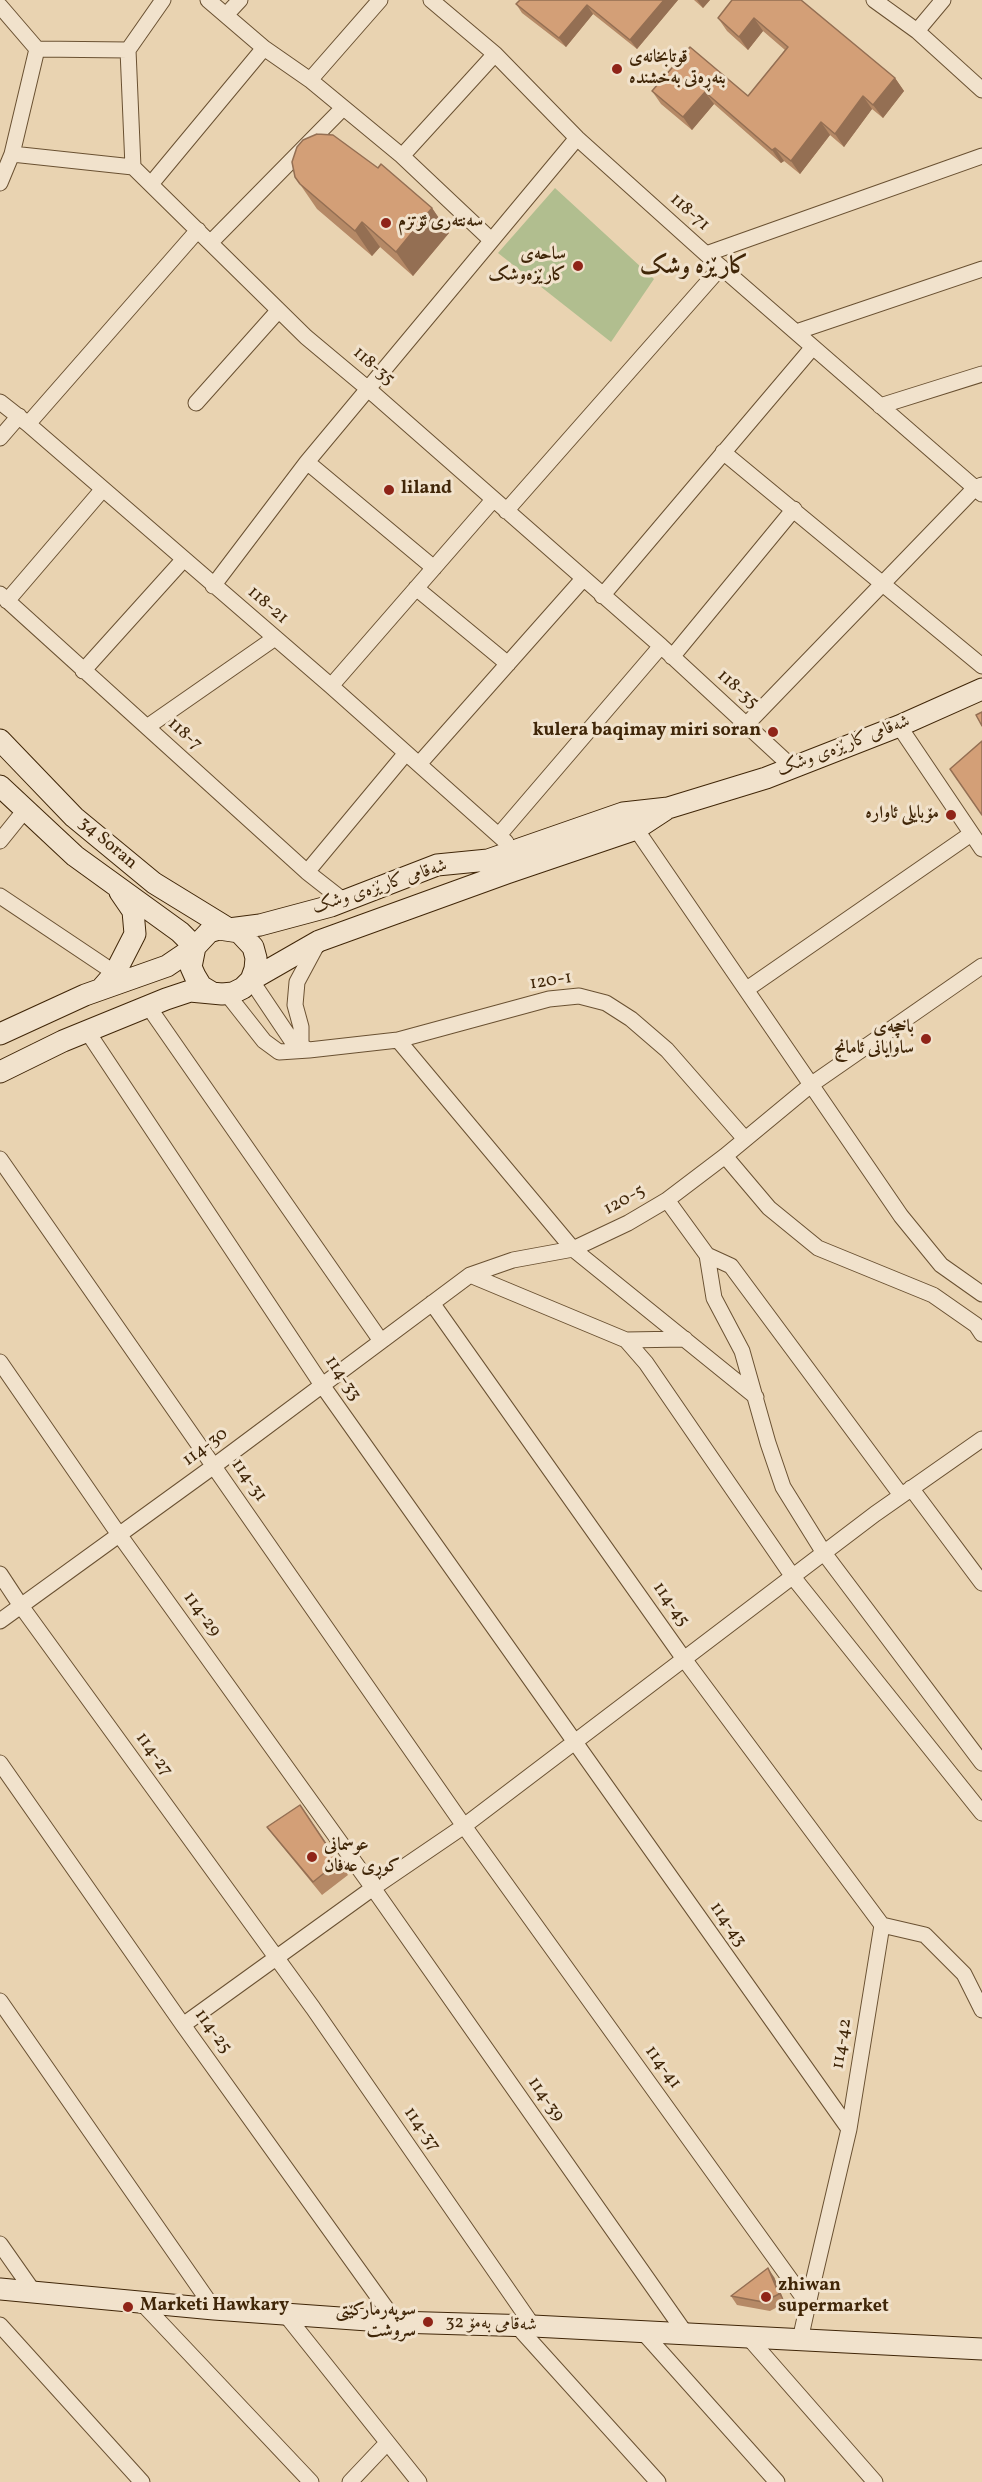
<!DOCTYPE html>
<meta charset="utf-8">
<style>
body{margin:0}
canvas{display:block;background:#e9d3b1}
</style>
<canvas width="982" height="2482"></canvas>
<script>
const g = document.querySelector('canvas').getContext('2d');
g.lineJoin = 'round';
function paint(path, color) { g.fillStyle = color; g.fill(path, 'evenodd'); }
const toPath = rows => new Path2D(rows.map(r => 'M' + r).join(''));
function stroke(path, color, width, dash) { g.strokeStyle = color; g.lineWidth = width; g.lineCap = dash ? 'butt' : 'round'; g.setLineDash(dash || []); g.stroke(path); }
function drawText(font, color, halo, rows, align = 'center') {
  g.font = font + ' Vollkorn,Amiri,serif'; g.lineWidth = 6; g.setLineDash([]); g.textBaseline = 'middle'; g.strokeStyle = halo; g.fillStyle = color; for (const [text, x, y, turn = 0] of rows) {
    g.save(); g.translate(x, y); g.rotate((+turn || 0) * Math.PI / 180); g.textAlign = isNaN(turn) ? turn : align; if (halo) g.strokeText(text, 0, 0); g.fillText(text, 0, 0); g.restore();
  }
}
paint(toPath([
 [555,188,654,279,611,342,498,253]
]), '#b1be8f');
const street = toPath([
 [208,0,264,48,310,80,402,156,491,240],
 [431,0,495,54,577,138,706,254,982,494],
 [874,0,917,31,982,90],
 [0,6,37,49,128,50,133,167,306,337,367,388,661,646,792,767],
 [226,15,240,0],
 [917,31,943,0],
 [128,50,163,0],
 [310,80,380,0],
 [12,154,133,167],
 [402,156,495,54],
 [0,183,12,154,37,49],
 [151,184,264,48],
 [211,242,343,108],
 [706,254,982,156],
 [796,332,982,269],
 [0,402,28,424,331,686,506,842],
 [196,403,278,311],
 [880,406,982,374],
 [28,424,198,230],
 [0,438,19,416],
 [723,452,982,666],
 [307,462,434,568],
 [506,511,721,267],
 [213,586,307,462,577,138],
 [416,588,508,664],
 [0,594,307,872,344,901],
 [602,596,813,347],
 [7,601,103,489],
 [672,657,794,509],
 [83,671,184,559],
 [331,686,493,500],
 [746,725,975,488,982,485],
 [899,726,982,849],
 [147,727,275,638],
 [419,764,583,579],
 [636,829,901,1216,941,1265,982,1294],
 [499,835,661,646],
 [0,841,25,810],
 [307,872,406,753],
 [0,896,115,973],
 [251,980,292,1041,307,1049],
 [747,989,971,834],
 [227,994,264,1041,279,1052,309,1050,398,1040,549,999,579,996,606,1003,631,1019,667,1050,745,1139],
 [148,1006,381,1341],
 [87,1031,322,1385,849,2129],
 [398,1040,573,1249,756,1397],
 [301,1046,301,1027,295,1005,297,982,319,941],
 [725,1156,769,1208,818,1248,933,1295,976,1325,982,1334],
 [0,1159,464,1826,808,2304,800,2340],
 [667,1200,707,1255,714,1298,742,1351,768,1443,783,1487,824,1553,982,1763],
 [707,1255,731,1266,901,1495],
 [470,1275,626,1340,646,1363,793,1577,982,1813],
 [432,1303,684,1659,882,1925],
 [626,1340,685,1339],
 [0,1362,113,1526,373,1888,686,2334],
 [911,1488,982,1583],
 [0,1574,21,1606,313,2008,533,2326],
 [0,1621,214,1466,470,1275,513,1260,573,1249,628,1223,667,1200,725,1156,812,1084,982,966],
 [0,1763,183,2025,396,2322],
 [0,2001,214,2309],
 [183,2025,373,1888,464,1826,875,1514,982,1439],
 [0,2244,33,2291],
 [140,2301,311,2482],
 [808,2304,849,2129,882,1925,925,1935,964,1974,982,2010],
 [285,2314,419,2482],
 [0,2325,142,2482],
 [517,2326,658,2482],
 [643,2332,777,2482],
 [748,2337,875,2482],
 [350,2482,387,2443]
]);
const secondary = toPath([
 [0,740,74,817,154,883,229,929,260,925,331,906,437,865,488,860,623,813,668,808,766,778,899,726,982,689],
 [0,786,75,856,180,932,195,947,167,966,85,995,0,1034],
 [251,980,319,941,507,873,636,829,665,810],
 [101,989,115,973,135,934,133,911,120,892],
 [0,1072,63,1041,166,999,190,991,222,994,233,993,243,988,251,980,255,969,256,958,253,947,239,932,219,929,209,932,195,947,191,967,195,976,201,986,211,992],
 [0,2289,214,2309,396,2322,533,2326,982,2349]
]);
stroke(street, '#6a5132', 17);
stroke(secondary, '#402608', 23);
stroke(street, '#f1e2cc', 15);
stroke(secondary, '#f1e2cc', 21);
paint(toPath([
 [520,0,678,0,637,49,593,14,566,47,522,13,516,4],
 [694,0,710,0,703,8],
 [732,0,895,78,904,91,883,118,872,109,844,147,830,135,800,174,784,161,781,163,714,104,692,130,661,104,652,91,690,47,748,96,785,50,763,31,748,50,727,31,718,18],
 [295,177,432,208,449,233,413,276,380,247,372,256,317,209],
 [300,1805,348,1875,322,1895,277,1840,267,1827],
 [774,2277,785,2303,770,2311,737,2305,731,2296]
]), '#b58966');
paint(toPath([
 [664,0,678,0,637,49,630,40],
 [697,0,710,0,703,8],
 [587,5,593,14,566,47,559,38],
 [754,18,763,31,748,50,739,37],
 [895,78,904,91,883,118,873,105],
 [705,92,714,104,692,130,683,117],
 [863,96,872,109,844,147,835,134],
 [821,122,830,135,800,174,791,161],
 [775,148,784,161,781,163,772,150],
 [432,208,449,233,413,276,396,252],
 [362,222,380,247,372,256,355,231],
 [768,2268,774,2277,785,2303,779,2294]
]), '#946f53');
const building = toPath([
 [520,0,664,0,630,40,587,5,559,38,516,4,520,0],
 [732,0,801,0,895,78,873,105,863,96,835,134,821,122,791,161,775,148,772,150,705,92,683,117,652,91,690,47,748,96,788,47,754,18,739,37,718,18,732,0],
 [317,134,333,135,378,168,381,164,432,208,396,252,362,222,355,231,300,184,295,177,292,162,297,147,303,140,317,134],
 [982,712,982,726,976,715,982,712],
 [982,741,982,815,950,769,982,741],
 [300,1805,338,1862,313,1882,267,1827,300,1805],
 [768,2268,779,2294,763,2302,731,2296,768,2268]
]);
paint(building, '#d39f77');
stroke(building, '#946f53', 1.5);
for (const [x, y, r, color] of [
 [617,69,6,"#8f2418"],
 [386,223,6,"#8f2418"],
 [578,266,6,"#8f2418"],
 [389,490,6,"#8f2418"],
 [773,732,6,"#8f2418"],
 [951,815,6,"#8f2418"],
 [926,1039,6,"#8f2418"],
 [312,1857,6,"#8f2418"],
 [766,2297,6,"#8f2418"],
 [128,2307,6,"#8f2418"],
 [428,2322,6,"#8f2418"]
]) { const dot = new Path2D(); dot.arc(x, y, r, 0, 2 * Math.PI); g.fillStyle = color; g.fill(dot); stroke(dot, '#f1e2cc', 2); }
drawText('bold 18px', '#402608', '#f1e2cc', [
 ["قوتابخانەی",629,59],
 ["بنەڕەتی بەخشندە",629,80],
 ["سەنتەری ئۆتزم",398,223],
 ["ساحه‌ی",566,256,"right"],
 ["کارێزه‌وشک",566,277,"right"],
 ["liland",401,490],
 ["kulera baqimay miri soran",761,732,"right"],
 ["مۆبایلی ئاوارە",939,815,"right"],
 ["باخچەی",914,1029,"right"],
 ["ساوایانی ئامانج",914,1050,"right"],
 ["عوسمانی",324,1847],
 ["کوڕی عەفان",324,1868],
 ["zhiwan",778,2287],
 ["supermarket",778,2308],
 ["Marketi Hawkary",140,2307],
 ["سوپەرمارکێتی",416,2312,"right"],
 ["سروشت",416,2333,"right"]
], 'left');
drawText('18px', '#402608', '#f1e2cc', [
 ["118-71",689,213,42],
 ["118-35",373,367,41],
 ["118-21",267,606,41],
 ["118-35",737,690,42],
 ["118-7",184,735,42],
 ["شەقامی کارێزەی وشک",844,747,-21],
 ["34 Soran",107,844,40],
 ["شەقامی کارێزەی وشک",380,888,-18],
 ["120-1",551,982,-9],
 ["120-5",625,1201,-29],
 ["114-33",342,1379,56],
 ["114-30",206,1448,-37],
 ["114-31",248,1481,55],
 ["114-45",670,1605,55],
 ["114-29",201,1615,54],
 ["114-27",153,1755,54],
 ["114-43",727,1925,55],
 ["114-25",212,2032,54],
 ["114-42",843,2044,-81],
 ["114-41",662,2068,54],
 ["114-39",545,2100,55],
 ["114-37",421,2130,55],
 ["شەقامی بەمۆ 32",491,2325,2]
]);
drawText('bold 24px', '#402608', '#f1e2cc', [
 ["کارێزە وشک",694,269]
]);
</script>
